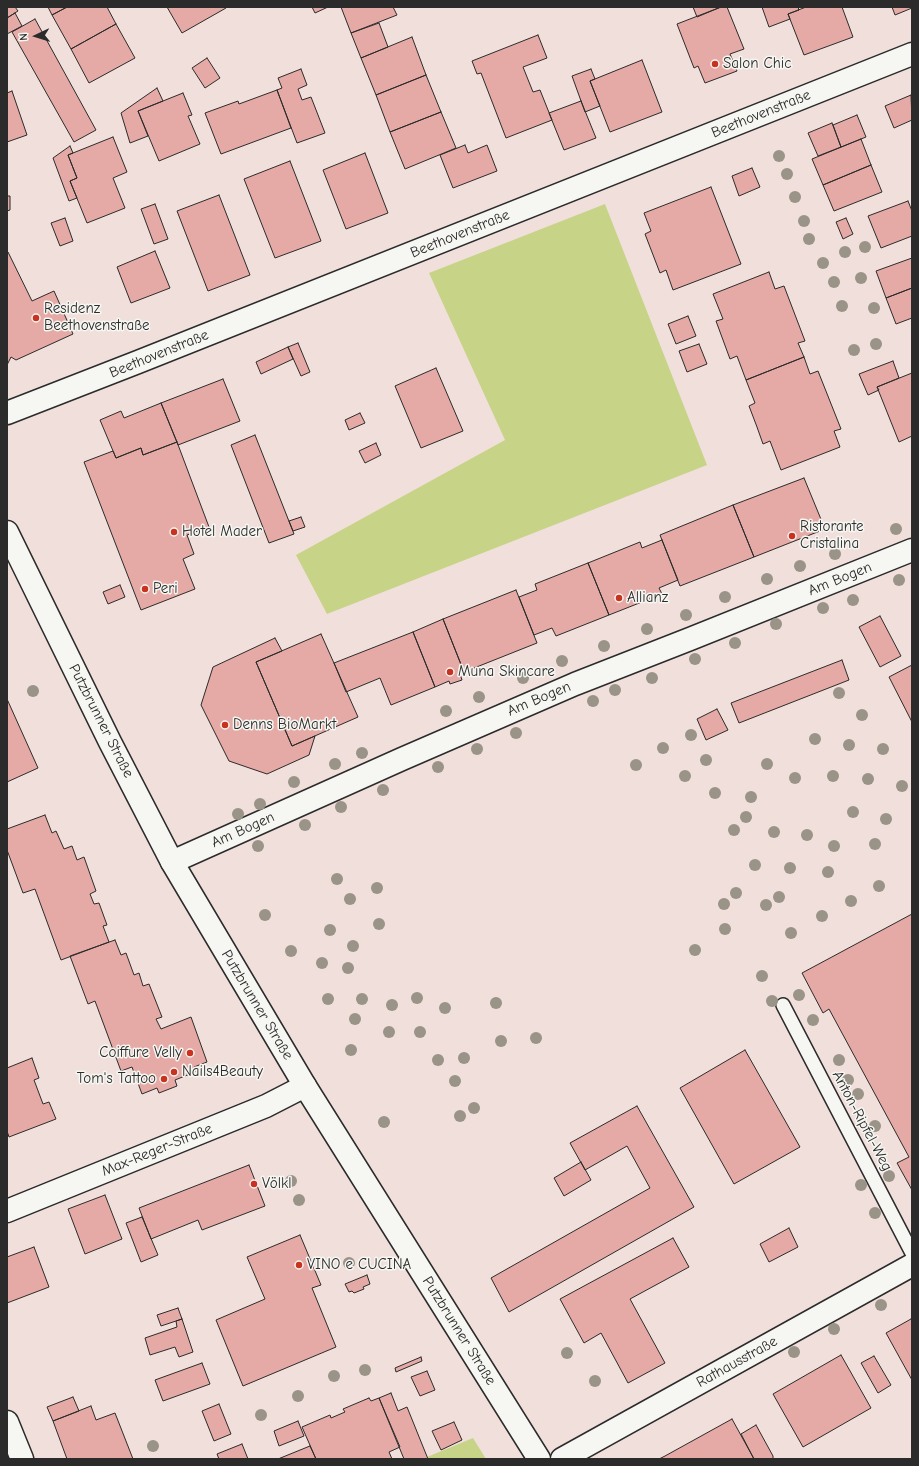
<!DOCTYPE html>
<meta charset="utf-8">
<style>
body{margin:0}
#map{position:relative;width:919px;height:1466px;overflow:hidden;background:#f1dfdb;font-family:"Comic Neue",sans-serif}
canvas{display:block}
.frame{position:absolute;inset:0;border:8px solid #2b2b2b;pointer-events:none}
.north{position:absolute;left:16px;top:16px;width:40px;height:40px;-webkit-text-stroke:3px #f6f6f2;paint-order:stroke;rotate:266deg;font-size:11px;font-weight:700;line-height:16px;text-align:center;color:#2b2b2b}
.north::after{content:'';display:block;margin:auto;width:14px;height:18px;background:#2b2b2b;clip-path:polygon(50% 0,100% 100%,50% 72%,0 100%)}
</style>
<div id="map">
<canvas width="919" height="1466"></canvas>
<div class="frame"></div>
<div class="north">N</div>
</div>
<script>
const g = document.querySelector('canvas').getContext('2d');
g.lineJoin = 'round';
function paint(path, color) { g.fillStyle = color; g.fill(path, 'evenodd'); }
const toPath = rows => new Path2D(rows.map(r => 'M' + r).join(''));
function stroke(path, color, width, dash) { g.strokeStyle = color; g.lineWidth = width; g.lineCap = dash ? 'butt' : 'round'; g.setLineDash(dash || []); g.stroke(path); }
function drawText(font, color, halo, rows, align = 'center') {
  g.font = font + ' "Comic Neue",sans-serif'; g.lineWidth = 3; g.setLineDash([]); g.textBaseline = 'middle'; g.strokeStyle = halo; g.fillStyle = color; for (const [text, x, y, turn = 0] of rows) {
    g.save(); g.translate(x, y); g.rotate((+turn || 0) * Math.PI / 180); g.textAlign = isNaN(turn) ? turn : align; if (halo) g.strokeText(text, 0, 0); g.fillText(text, 0, 0); g.restore();
  }
}
paint(toPath([
 [605,204,707,465,327,614,296,555,505,440,429,273],
 [473,1438,486,1459,428,1459,427,1457]
]), '#c7d487');
const building = toPath([
 [7,7,15,7,18,11,7,18,7,7],
 [48,7,67,7,52,15,48,7],
 [67,7,107,7,116,24,71,49,52,15,67,7],
 [167,7,225,7,226,8,182,33,167,7],
 [312,7,328,7,315,13,312,7],
 [341,7,393,7,397,15,351,33,341,7],
 [693,7,721,7,697,17,693,7],
 [721,7,727,7,744,49,730,54,737,71,705,83,698,66,694,68,677,24,721,7],
 [762,7,798,7,799,10,788,14,790,19,769,27,762,7],
 [806,7,842,7,853,37,804,55,788,14,806,7],
 [892,7,912,7,912,8,895,15,892,7],
 [15,13,22,26,7,34,7,18,15,13],
 [35,19,96,130,74,142,12,32,35,19],
 [379,23,388,47,361,58,351,33,379,23],
 [116,24,135,58,89,83,71,49,116,24],
 [538,35,547,58,523,67,533,92,540,90,552,120,506,138,481,73,477,74,472,61,538,35],
 [412,37,426,75,376,95,361,58,412,37],
 [207,58,220,78,205,88,192,68,207,58],
 [642,60,662,112,610,132,590,81,642,60],
 [301,69,307,85,298,89,302,100,311,97,325,133,297,143,277,90,282,88,278,78,301,69],
 [591,69,595,79,590,81,600,106,585,112,572,76,591,69],
 [426,75,441,112,390,132,376,95,426,75],
 [157,88,163,101,138,111,148,136,130,143,121,113,157,88],
 [277,90,291,128,221,154,205,113,238,101,239,104,277,90],
 [12,91,27,135,7,142,7,93,12,91],
 [183,93,192,115,188,116,200,144,159,161,138,111,183,93],
 [911,95,912,120,894,128,885,106,911,95],
 [581,101,596,138,564,150,549,113,581,101],
 [441,112,456,148,405,169,390,132,441,112],
 [857,115,866,137,841,147,833,125,857,115],
 [832,123,841,147,818,156,808,133,832,123],
 [113,137,127,172,113,178,125,208,87,223,70,181,77,178,68,155,113,137],
 [861,139,871,165,823,185,812,159,861,139],
 [465,145,468,153,487,145,497,171,453,188,440,155,465,145],
 [70,146,73,153,68,155,77,178,70,181,77,198,69,201,53,158,70,146],
 [365,153,388,213,346,229,323,170,365,153],
 [290,161,321,241,275,258,244,179,290,161],
 [871,165,882,192,834,211,823,185,871,165],
 [752,168,760,187,739,196,732,176,752,168],
 [711,187,741,264,673,290,666,270,660,273,645,234,651,231,644,213,711,187],
 [219,195,250,275,208,291,177,211,219,195],
 [7,196,10,196,10,210,7,211,7,196],
 [908,201,912,211,912,236,881,248,868,216,908,201],
 [155,204,168,239,154,244,141,209,155,204],
 [65,218,73,241,60,246,51,223,65,218],
 [846,218,853,234,843,239,836,222,846,218],
 [155,251,170,288,131,303,117,267,155,251],
 [7,252,8,252,32,301,54,291,73,334,16,360,11,357,7,365,7,252],
 [912,258,912,288,886,298,876,271,912,258],
 [769,272,775,289,784,286,805,341,798,343,804,357,746,380,737,356,730,359,716,321,723,319,713,294,769,272],
 [912,288,912,318,896,324,886,298,912,288],
 [688,316,696,336,676,344,668,324,688,316],
 [298,343,310,372,301,376,288,347,298,343],
 [699,344,707,364,687,372,679,351,699,344],
 [288,347,293,359,261,374,256,362,288,347],
 [804,357,810,374,818,371,841,429,834,431,840,447,781,470,770,441,763,444,757,427,749,406,755,403,746,380,804,357],
 [893,361,899,378,877,387,879,390,868,395,859,374,893,361],
 [436,368,463,431,421,448,395,386,436,368],
 [912,373,912,436,899,442,877,387,912,373],
 [223,379,240,421,178,445,161,403,223,379],
 [161,403,177,442,143,455,141,448,116,458,100,420,121,411,124,418,161,403],
 [360,413,365,423,349,430,345,420,360,413],
 [255,435,294,534,269,543,231,445,255,435],
 [177,442,209,527,187,535,194,554,183,559,195,589,141,610,84,462,113,451,116,458,141,448,143,455,177,442],
 [376,443,381,455,365,463,359,451,376,443],
 [804,478,825,529,754,557,733,505,804,478],
 [733,505,754,557,680,586,660,535,733,505],
 [301,517,305,527,293,531,289,521,301,517],
 [662,540,678,580,659,588,662,594,609,615,588,563,640,542,642,548,662,540],
 [588,563,609,615,556,636,552,628,534,635,519,597,537,590,535,584,588,563],
 [120,585,125,597,108,604,103,592,120,585],
 [516,590,537,643,464,672,443,619,516,590],
 [880,616,901,656,880,667,859,627,880,616],
 [443,619,464,672,460,674,462,680,450,684,449,681,435,687,413,632,443,619],
 [413,632,435,687,391,705,380,678,346,692,334,663,413,632],
 [321,634,358,717,292,746,256,662,321,634],
 [275,638,282,651,256,662,292,746,315,736,309,755,267,774,229,761,201,705,213,667,275,638],
 [842,660,849,680,739,723,731,703,842,660],
 [912,665,912,722,889,677,912,665],
 [7,699,38,768,7,782,7,699],
 [717,709,728,730,706,740,697,719,717,709],
 [45,815,52,833,56,831,64,849,72,846,77,860,84,857,96,891,90,894,94,904,99,903,107,925,103,926,109,942,61,960,35,889,23,893,7,850,7,829,45,815],
 [912,914,912,1190,897,1163,909,1157,829,1009,823,1013,802,973,912,914],
 [115,940,121,955,126,953,134,975,139,973,143,986,149,984,162,1017,156,1019,161,1029,191,1017,207,1062,194,1067,195,1072,175,1080,177,1086,159,1093,157,1088,142,1094,132,1067,121,1071,95,1001,88,1004,70,956,115,940],
 [745,1050,800,1147,734,1184,680,1088,745,1050],
 [32,1058,39,1078,34,1080,43,1104,49,1102,56,1119,9,1137,7,1131,7,1068,32,1058],
 [637,1106,694,1207,509,1312,491,1278,650,1188,627,1146,585,1170,570,1143,637,1106],
 [581,1162,591,1180,564,1196,554,1178,581,1162],
 [249,1165,265,1206,202,1230,198,1220,151,1239,139,1208,249,1165],
 [105,1195,122,1239,85,1254,68,1209,105,1195],
 [142,1217,158,1255,141,1262,126,1223,142,1217],
 [789,1228,798,1247,769,1262,760,1244,789,1228],
 [300,1235,321,1285,312,1288,336,1347,243,1386,216,1320,265,1299,247,1257,300,1235],
 [673,1238,689,1267,630,1299,665,1363,628,1383,601,1333,584,1343,560,1299,673,1238],
 [34,1247,49,1287,7,1303,7,1257,34,1247],
 [367,1275,370,1284,363,1287,364,1289,354,1293,352,1291,349,1292,345,1284,367,1275],
 [178,1308,182,1319,161,1326,157,1315,178,1308],
 [182,1319,193,1352,179,1357,175,1347,150,1355,145,1338,177,1327,176,1321,182,1319],
 [911,1319,912,1319,912,1380,886,1333,911,1319],
 [841,1355,871,1408,803,1447,773,1394,841,1355],
 [874,1356,891,1385,878,1393,861,1363,874,1356],
 [421,1357,422,1361,396,1372,395,1368,421,1357],
 [202,1363,210,1384,163,1401,155,1380,202,1363],
 [427,1371,435,1390,420,1396,411,1377,427,1371],
 [391,1393,398,1411,407,1407,428,1459,404,1459,379,1398,391,1393],
 [73,1397,79,1411,53,1421,47,1407,73,1397],
 [369,1398,371,1401,379,1398,400,1447,389,1452,392,1459,316,1459,302,1427,330,1415,331,1418,345,1412,343,1409,369,1398],
 [219,1404,231,1434,214,1441,202,1411,219,1404],
 [91,1406,96,1420,115,1413,133,1459,67,1459,53,1421,91,1406],
 [732,1419,754,1459,659,1459,665,1456,732,1419],
 [298,1421,304,1436,279,1446,274,1431,298,1421],
 [454,1422,462,1440,441,1450,432,1431,454,1422],
 [756,1425,773,1456,773,1459,754,1459,741,1434,756,1425],
 [242,1444,248,1459,219,1459,217,1454,242,1444],
 [310,1446,316,1459,278,1459,310,1446]
]);
paint(building, '#e5aaa5');
stroke(building, '#2b2b2b', 1);
const lane = toPath([
 [783,1005,912,1253]
]);
const street = toPath([
 [7,413,138,362,912,54],
 [172,862,402,759,575,684,690,639,912,550],
 [7,1211,266,1106,305,1086],
 [7,1422,22,1459],
 [562,1459,912,1265]
]);
const secondary = toPath([
 [7,532,110,742,172,862,305,1086,539,1459]
]);
stroke(lane, '#2b2b2b', 16);
stroke(street, '#2b2b2b', 25);
stroke(secondary, '#2b2b2b', 25);
stroke(lane, '#f6f6f2', 13);
stroke(street, '#f6f6f2', 22);
stroke(secondary, '#f6f6f2', 22);
g.fillStyle = '#9a9387';
for (const [x, y] of [
 [779,156],
 [787,174],
 [795,197],
 [804,221],
 [809,239],
 [865,247],
 [845,252],
 [823,263],
 [861,278],
 [834,282],
 [842,306],
 [874,308],
 [876,344],
 [854,350],
 [896,529],
 [835,554],
 [800,566],
 [767,579],
 [899,580],
 [725,597],
 [853,600],
 [823,608],
 [686,615],
 [776,624],
 [647,629],
 [735,643],
 [604,646],
 [695,659],
 [562,661],
 [523,678],
 [652,678],
 [615,690],
 [33,691],
 [839,693],
 [479,697],
 [593,701],
 [446,711],
 [862,715],
 [516,733],
 [691,735],
 [815,739],
 [849,745],
 [663,748],
 [477,749],
 [883,749],
 [362,753],
 [706,760],
 [335,764],
 [767,764],
 [636,765],
 [438,767],
 [685,776],
 [833,776],
 [795,778],
 [868,779],
 [294,782],
 [902,786],
 [383,790],
 [715,793],
 [751,797],
 [260,804],
 [341,807],
 [853,812],
 [238,814],
 [746,817],
 [886,819],
 [305,825],
 [734,830],
 [774,832],
 [807,835],
 [875,844],
 [258,846],
 [834,846],
 [755,865],
 [790,868],
 [828,872],
 [337,879],
 [879,886],
 [377,888],
 [736,893],
 [779,897],
 [350,899],
 [851,901],
 [724,904],
 [766,905],
 [265,915],
 [822,916],
 [379,924],
 [725,929],
 [330,930],
 [791,933],
 [353,946],
 [695,950],
 [291,951],
 [322,963],
 [348,968],
 [762,976],
 [799,995],
 [417,998],
 [328,999],
 [362,999],
 [772,1001],
 [496,1003],
 [392,1005],
 [445,1008],
 [355,1019],
 [813,1020],
 [389,1032],
 [420,1032],
 [536,1038],
 [501,1041],
 [351,1050],
 [464,1058],
 [438,1060],
 [839,1060],
 [848,1080],
 [455,1081],
 [858,1094],
 [474,1108],
 [460,1116],
 [384,1122],
 [875,1126],
 [889,1176],
 [291,1181],
 [861,1185],
 [299,1200],
 [875,1213],
 [349,1263],
 [881,1305],
 [834,1329],
 [794,1352],
 [567,1353],
 [365,1370],
 [334,1376],
 [595,1381],
 [298,1396],
 [261,1415],
 [153,1446]
]) { g.beginPath(); g.arc(x, y, 6, 0, 2 * Math.PI); g.fill(); }
for (const [x, y, r, color] of [
 [715,64,4,"#c8321e"],
 [36,318,4,"#c8321e"],
 [174,532,4,"#c8321e"],
 [792,536,4,"#c8321e"],
 [145,589,4,"#c8321e"],
 [619,598,4,"#c8321e"],
 [450,672,4,"#c8321e"],
 [225,725,4,"#c8321e"],
 [190,1053,4,"#c8321e"],
 [174,1072,4,"#c8321e"],
 [164,1079,4,"#c8321e"],
 [254,1184,4,"#c8321e"],
 [299,1265,4,"#c8321e"]
]) { const dot = new Path2D(); dot.arc(x, y, r, 0, 2 * Math.PI); g.fillStyle = color; g.fill(dot); stroke(dot, '#f6f6f2', 1.5); }
drawText('15px', '#2b2b2b', '#f6f6f2', [
 ["Salon Chic",723,64],
 ["Residenz",44,309],
 ["Beethovenstraße",44,326],
 ["Ristorante",800,527],
 ["Cristalina",800,544],
 ["Hotel Mader",182,532],
 ["Peri",153,589],
 ["Allianz",627,598],
 ["Muna Skincare",458,672],
 ["Denns BioMarkt",233,725],
 ["Coiffure Velly",182,1053,"right"],
 ["Nails4Beauty",182,1072],
 ["Tom's Tattoo",156,1079,"right"],
 ["Völkl",262,1184],
 ["VINO e CUCINA",307,1265]
], 'left');
drawText('15px', '#2b2b2b', '#f6f6f2', [
 ["Beethovenstraße",761,114,-22],
 ["Beethovenstraße",460,234,-22],
 ["Beethovenstraße",159,354,-22],
 ["Am Bogen",840,579,-22],
 ["Am Bogen",539,699,-23],
 ["Putzbrunner Straße",101,721,63],
 ["Am Bogen",243,830,-24],
 ["Putzbrunner Straße",257,1005,59],
 ["Anton-Ripfel-Weg",862,1121,62],
 ["Max-Reger-Straße",157,1150,-22],
 ["Putzbrunner Straße",459,1331,58],
 ["Rathausstraße",737,1362,-29]
]);
</script>
